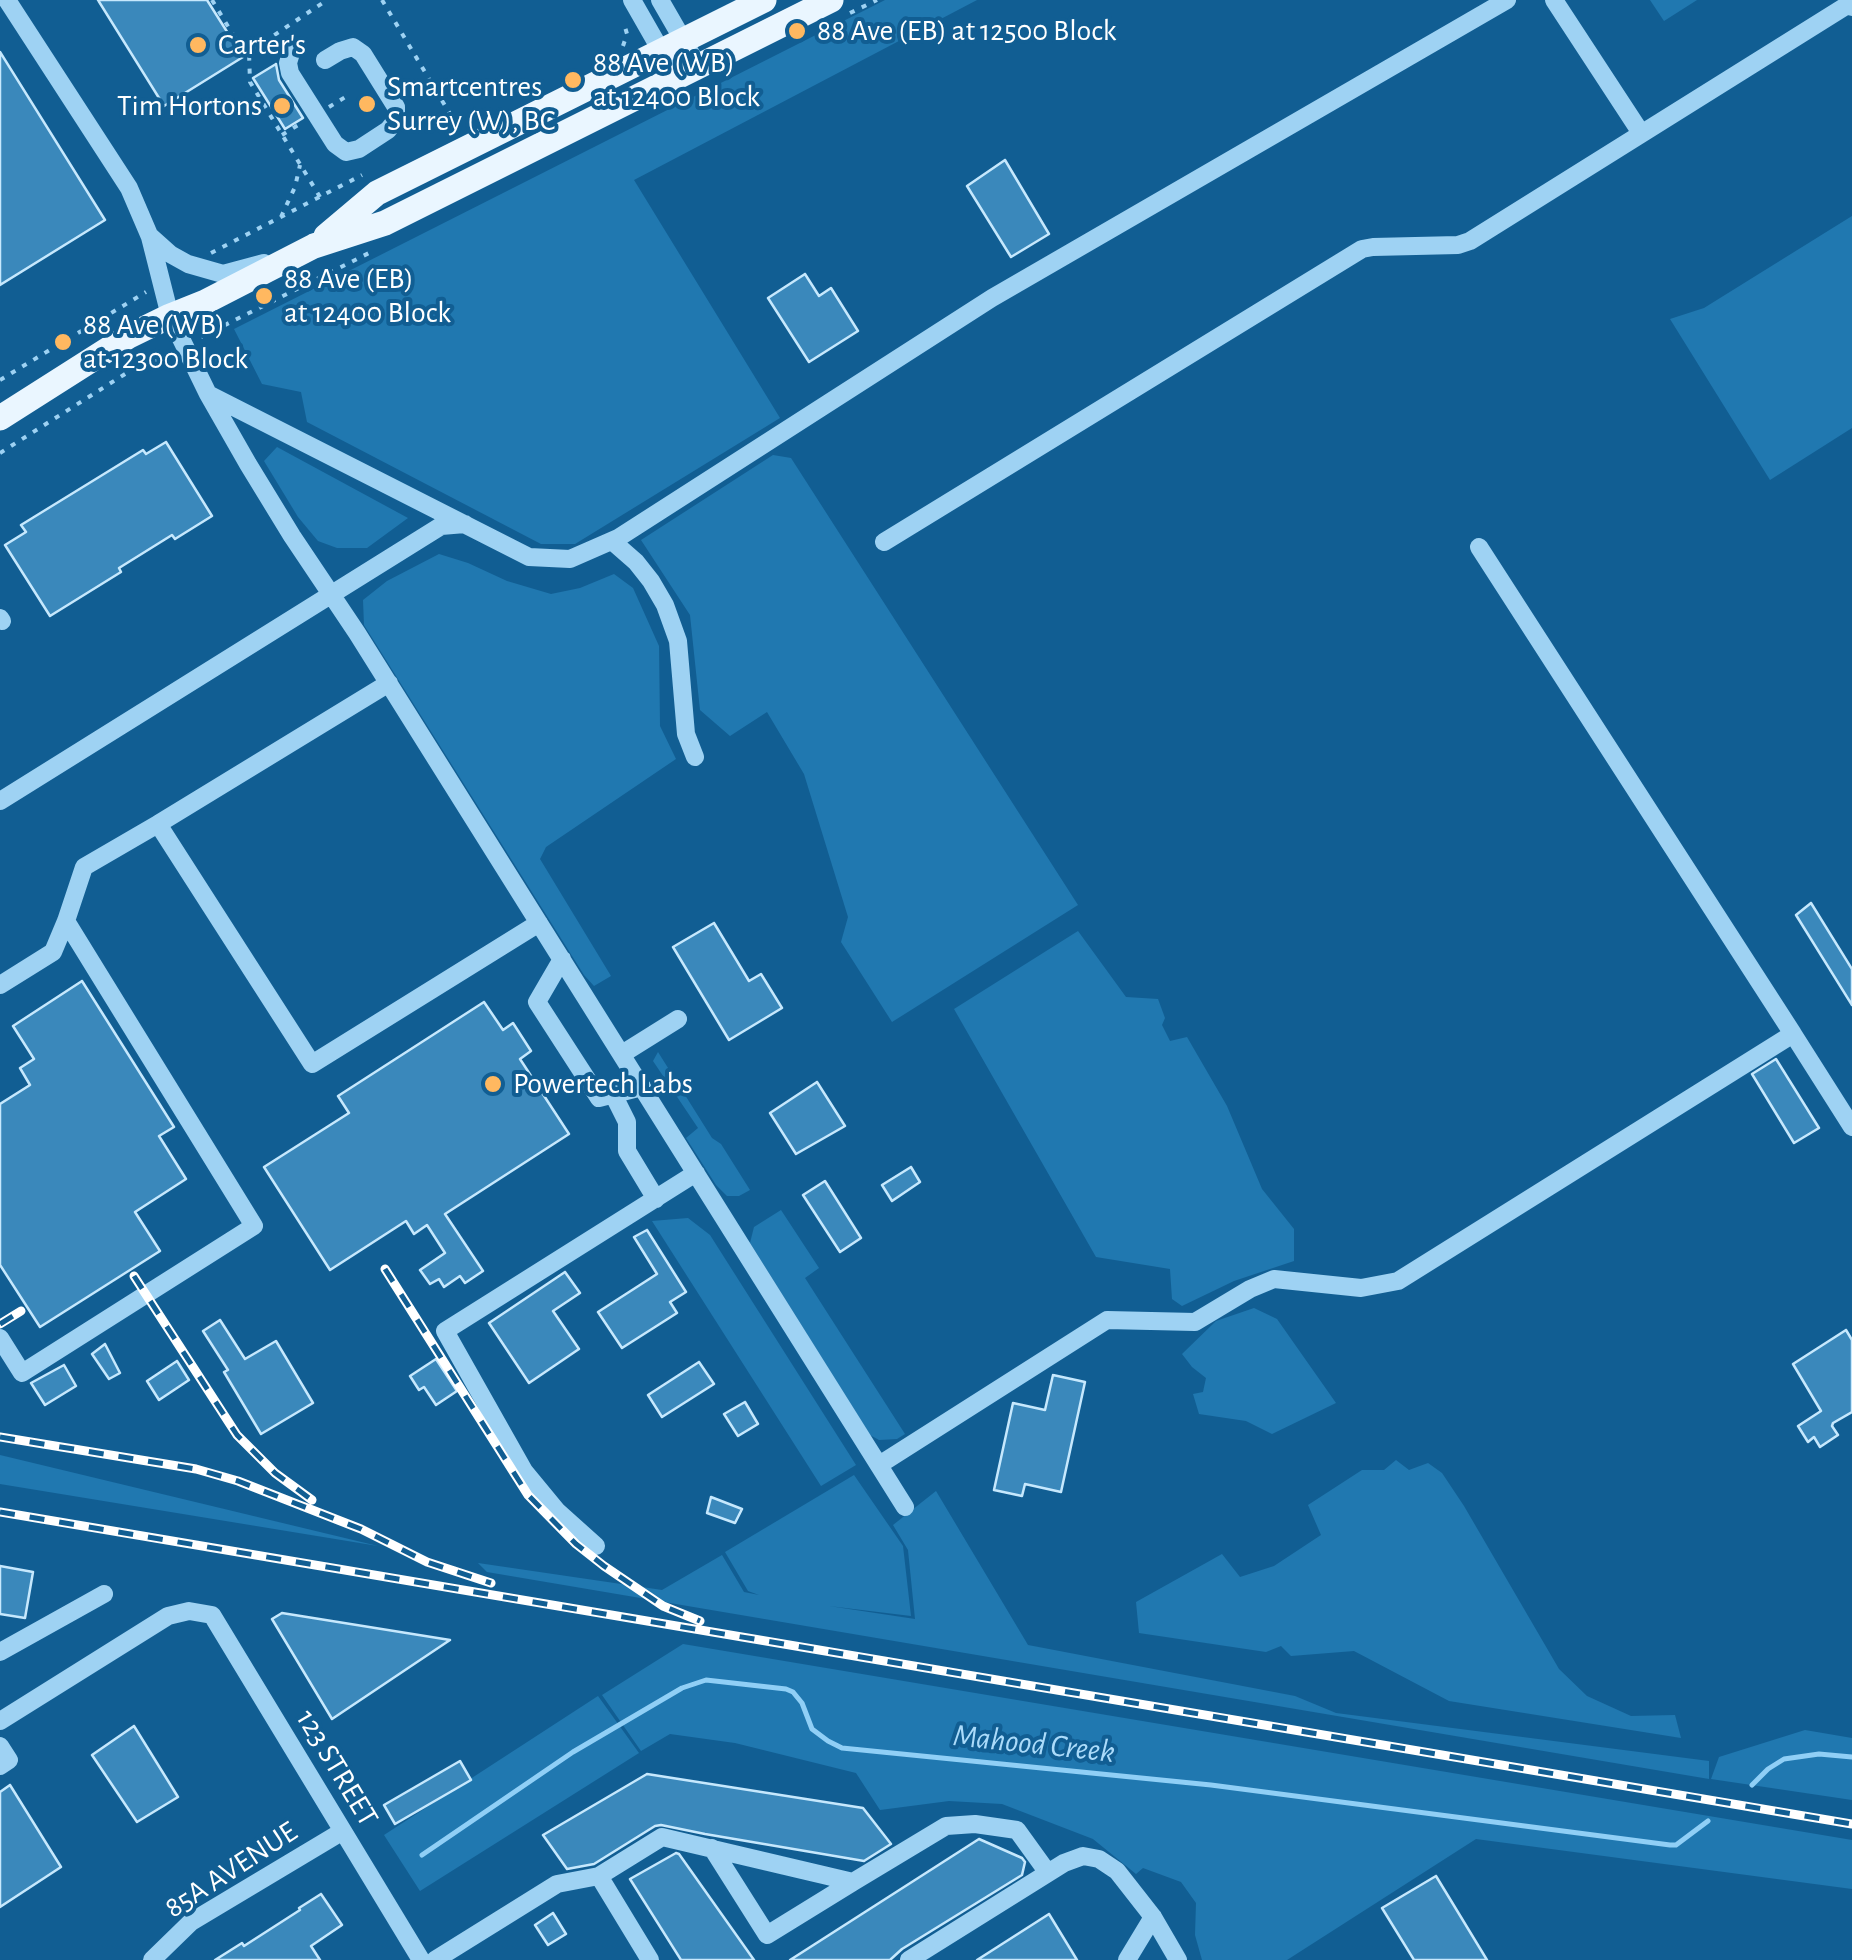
<!DOCTYPE html>
<style>
body{margin:0}
canvas{display:block;background:#115e93}
</style>
<canvas width="1852" height="1960"></canvas>
<script>
const g = document.querySelector('canvas').getContext('2d');
g.lineJoin = 'round';
function paint(path, color) { g.fillStyle = color; g.fill(path, 'evenodd'); }
const toPath = rows => new Path2D(rows.map(r => 'M' + r).join(''));
function stroke(path, color, width, dash) { g.strokeStyle = color; g.lineWidth = width; g.lineCap = dash ? 'butt' : 'round'; g.setLineDash(dash || []); g.stroke(path); }
function drawText(font, color, halo, rows, align = 'center') {
  g.font = font + ' "Alegreya Sans",sans-serif'; g.lineWidth = 8; g.setLineDash([]); g.textBaseline = 'middle'; g.strokeStyle = halo; g.fillStyle = color; for (const [text, x, y, turn = 0] of rows) {
    g.save(); g.translate(x, y); g.rotate((+turn || 0) * Math.PI / 180); g.textAlign = isNaN(turn) ? turn : align; if (halo) g.strokeText(text, 0, 0); g.fillText(text, 0, 0); g.restore();
  }
}
paint(toPath([
 [885,0,977,0,634,180,780,418,575,544,541,544,307,422,301,392,262,384,234,329],
 [1650,0,1697,0,1664,21],
 [1852,216,1852,428,1770,480,1670,319,1704,308],
 [277,447,408,518,367,548,337,548,318,541,298,517,264,461],
 [773,455,791,458,1078,905,892,1022,841,942,848,917,804,774,767,712,730,736,700,710,690,615,641,540],
 [439,554,468,563,507,581,551,594,580,588,614,574,633,588,659,646,660,726,676,759,546,847,540,859,611,976,594,986,584,975,364,625,363,600,387,581],
 [1078,931,1126,997,1158,999,1165,1018,1162,1025,1170,1041,1187,1037,1227,1106,1262,1189,1294,1229,1294,1261,1234,1281,1182,1306,1172,1299,1170,1269,1096,1257,954,1009],
 [658,1052,712,1138,721,1144,750,1190,739,1196,727,1196,716,1185,686,1138,698,1128,653,1061],
 [781,1210,819,1268,805,1278,905,1434,897,1439,879,1440,870,1435,750,1243,754,1227],
 [688,1218,710,1235,856,1465,821,1486,652,1221],
 [1254,1308,1277,1319,1336,1403,1272,1434,1246,1421,1199,1414,1193,1394,1203,1392,1206,1378,1192,1367,1182,1354,1216,1321],
 [0,1455,378,1546,0,1484],
 [1396,1460,1409,1470,1428,1463,1442,1473,1464,1506,1559,1669,1587,1696,1631,1716,1675,1715,1681,1738,1449,1701,1354,1651,1291,1656,1281,1646,1266,1652,1139,1633,1136,1602,1222,1554,1240,1577,1274,1566,1321,1535,1308,1505,1362,1470,1384,1470],
 [854,1475,903,1546,911,1616,829,1606,915,1619,908,1550,893,1525,936,1491,1028,1645,1295,1696,1336,1713,1709,1761,1709,1779,487,1572,478,1563,662,1590,722,1555,744,1592,759,1595,748,1591,725,1552],
 [683,1644,1852,1840,1852,1889,1476,1839,1287,1960,1202,1960,1195,1935,1196,1903,1181,1882,1143,1868,1136,1874,1093,1839,1002,1804,949,1801,880,1810,856,1773,735,1743,670,1734,641,1751,602,1695],
 [598,1696,639,1753,420,1891,384,1835],
 [1805,1730,1852,1738,1852,1800,1711,1779,1719,1757]
]), '#2078b0');
stroke(toPath([
 [1752,1785,1768,1769,1784,1759,1819,1754,1852,1757],
 [422,1855,573,1752,682,1688,706,1680,786,1689,793,1692,802,1703,812,1729,828,1741,842,1748,1211,1785,1670,1845,1676,1845,1708,1821]
]), '#90cff6', 5);
const building = toPath([
 [98,0,207,0,243,57,164,106,98,0],
 [0,52,105,220,0,285,0,52],
 [276,64,279,80,303,118,285,129,253,78,276,64],
 [1005,160,1049,234,1011,257,967,186,1005,160],
 [805,274,819,296,831,288,858,331,809,362,768,298,805,274],
 [166,442,212,516,175,539,172,535,119,568,121,572,50,616,5,545,26,532,21,525,143,450,146,454,166,442],
 [1811,903,1852,969,1852,1005,1796,915,1811,903],
 [714,923,749,981,761,974,782,1008,729,1040,673,947,714,923],
 [82,981,174,1127,159,1136,186,1179,135,1212,160,1251,40,1327,0,1265,0,1104,30,1085,20,1068,34,1059,13,1026,82,981],
 [484,1002,503,1030,513,1023,531,1051,520,1059,569,1134,445,1214,483,1271,465,1283,460,1276,444,1287,439,1279,430,1284,420,1270,445,1253,427,1225,414,1234,406,1221,330,1270,264,1167,349,1113,338,1096,484,1002],
 [1776,1059,1819,1128,1794,1143,1752,1074,1776,1059],
 [817,1082,845,1126,796,1154,770,1113,817,1082],
 [911,1167,920,1182,892,1201,882,1185,911,1167],
 [825,1181,861,1238,840,1252,803,1195,825,1181],
 [647,1230,686,1292,670,1302,677,1313,622,1348,598,1312,657,1274,634,1237,647,1230],
 [565,1272,580,1293,553,1311,579,1349,529,1383,489,1323,565,1272],
 [220,1320,245,1359,276,1341,313,1403,261,1434,224,1372,228,1370,203,1331,220,1320],
 [1846,1330,1852,1340,1852,1412,1833,1423,1832,1426,1838,1435,1820,1447,1814,1437,1808,1442,1798,1426,1821,1411,1793,1364,1846,1330],
 [105,1344,120,1373,109,1379,92,1354,105,1344],
 [436,1359,457,1391,436,1405,424,1387,419,1390,410,1376,436,1359],
 [177,1361,189,1380,159,1400,147,1381,177,1361],
 [699,1362,714,1384,662,1417,648,1395,699,1362],
 [64,1365,76,1386,45,1405,31,1383,64,1365],
 [1053,1375,1085,1382,1061,1492,1025,1484,1022,1496,994,1490,1013,1403,1045,1410,1053,1375],
 [745,1402,758,1424,738,1436,724,1414,745,1402],
 [711,1497,742,1509,735,1523,707,1513,711,1497],
 [0,1566,33,1572,25,1618,0,1614,0,1566],
 [282,1613,450,1640,332,1719,272,1619,282,1613],
 [134,1726,178,1797,137,1822,92,1755,134,1726],
 [460,1761,471,1780,395,1824,384,1805,460,1761],
 [647,1774,863,1808,891,1844,864,1861,705,1834,661,1825,655,1826,594,1864,567,1869,543,1835,647,1774],
 [10,1785,61,1867,0,1907,0,1792,10,1785],
 [979,1839,1022,1858,1025,1862,1022,1875,902,1949,890,1960,790,1960,979,1839],
 [676,1853,679,1854,754,1960,681,1960,630,1879,676,1853],
 [1436,1876,1487,1960,1414,1960,1382,1908,1436,1876],
 [321,1894,342,1925,311,1946,320,1960,215,1960,242,1943,244,1946,300,1910,299,1908,321,1894],
 [553,1913,566,1934,548,1945,535,1925,553,1913],
 [1049,1914,1077,1960,977,1960,1049,1914]
]);
paint(building, '#3a88bb');
stroke(building, '#c6e8fd', 2.5);
stroke(toPath([
 [212,0,238,43,249,52],
 [382,0,450,114,463,125],
 [850,13,877,0],
 [623,46,627,34,625,27],
 [329,107,347,96],
 [282,135,303,122],
 [320,197,250,82,249,52,327,0],
 [281,217,295,187,300,165],
 [211,253,362,175],
 [201,337,371,252],
 [0,380,146,292],
 [0,453,144,362,158,360]
]), '#9ed2f3', 4, [5, 8]);
stroke(toPath([
 [7,0,129,188,150,237,170,316,208,394,248,464,292,536,357,633,905,1507],
 [632,0,676,77],
 [660,0,698,66],
 [1554,0,1641,133],
 [291,53,288,63,290,73,335,144,346,152,359,149,388,130,396,120,396,107,363,54,353,47,340,51,325,60],
 [151,237,170,254,188,264,223,274,264,263],
 [208,394,529,557,570,559,618,538,992,298,1507,0],
 [612,541,636,562,651,581,665,605,678,641,686,734,695,757],
 [884,542,1362,249,1373,247,1458,245,1470,241,1849,4,1852,7],
 [0,618,2,621],
 [389,683,158,824,312,1064,539,923],
 [0,801,441,526,465,524],
 [562,959,537,1002,599,1098,642,1087],
 [0,985,53,952,66,921,84,867,158,824],
 [1793,1034,1852,1127],
 [622,1054,678,1019],
 [613,1094,627,1122,627,1151,656,1199],
 [0,1338,22,1373,254,1226,66,921],
 [879,1465,1107,1320,1195,1322,1250,1289,1274,1279,1361,1288,1398,1281,1793,1034,1479,547],
 [596,1546,557,1511,524,1471,445,1331,696,1173],
 [0,1652,104,1594],
 [0,1721,168,1616,189,1611,212,1615,421,1960],
 [0,1746,9,1760,0,1766],
 [712,1848,767,1935,853,1882],
 [152,1960,191,1922,343,1831],
 [435,1960,557,1884,599,1876],
 [650,1960,599,1876,662,1837,853,1882,946,1826,975,1824,1017,1830,1048,1873],
 [909,1960,1064,1863,1083,1856,1099,1859,1117,1871,1153,1917,1178,1960],
 [1127,1960,1153,1917]
]), '#9ed2f3', 18);
stroke(toPath([
 [326,236,377,193,764,0],
 [0,418,129,336,170,316,205,302,314,246,385,223,831,0]
]), '#eaf6ff', 25);
const rail = toPath([
 [385,1269,528,1495,576,1544,604,1566,663,1606,700,1621],
 [134,1276,237,1435,275,1473,312,1500],
 [0,1324,21,1311],
 [0,1437,196,1469,238,1481,361,1529,427,1562,491,1583],
 [0,1512,1852,1824]
]);
stroke(rail, '#fff', 9);
stroke(rail, '#115e93', 5, [15]);
for (const [x, y, r, color] of [
 [797,31,10,"#ffb860"],
 [198,45,10,"#ffb860"],
 [573,80,10,"#ffb860"],
 [367,104,10,"#ffb860"],
 [282,106,10,"#ffb860"],
 [264,296,10,"#ffb860"],
 [63,342,10,"#ffb860"],
 [493,1084,10,"#ffb860"]
]) { const dot = new Path2D(); dot.arc(x, y, r, 0, 2 * Math.PI); g.fillStyle = color; g.fill(dot); stroke(dot, '#115e93', 4); }
drawText('30px', '#fff', '#115e93', [
 ["88 Ave (EB) at 12500 Block",817,31],
 ["Carter's",218,45],
 ["88 Ave (WB)",593,63],
 ["at 12400 Block",593,97],
 ["Smartcentres",387,87],
 ["Surrey (W), BC",387,121],
 ["Tim Hortons",262,106,"right"],
 ["88 Ave (EB)",284,279],
 ["at 12400 Block",284,313],
 ["88 Ave (WB)",83,325],
 ["at 12300 Block",83,359],
 ["Powertech Labs",513,1084]
], 'left');
drawText('30px', '#fff', '#115e93', [
 ["123 STREET",337,1768,59],
 ["85A AVENUE",231,1870,-33]
]);
drawText('italic 32px', '#abdbfa', '#115e93', [
 ["Mahood Creek",1034,1744,6]
]);
</script>
